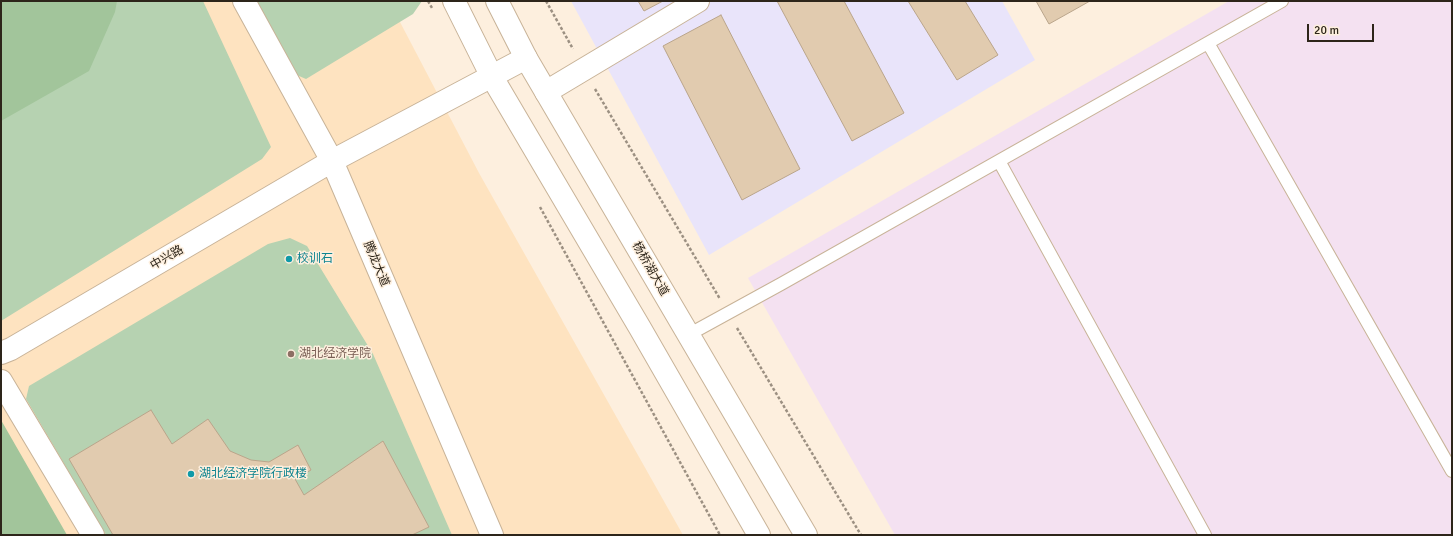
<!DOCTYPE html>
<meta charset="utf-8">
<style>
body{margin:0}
#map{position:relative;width:1453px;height:536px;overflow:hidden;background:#fdefde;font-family:Signika,sans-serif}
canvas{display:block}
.frame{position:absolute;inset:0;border:2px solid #2d251a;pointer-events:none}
.scale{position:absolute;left:1307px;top:24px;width:67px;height:18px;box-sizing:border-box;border:2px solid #2d251a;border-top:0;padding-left:5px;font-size:12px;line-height:14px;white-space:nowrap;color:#2d251a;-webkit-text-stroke:3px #fdefde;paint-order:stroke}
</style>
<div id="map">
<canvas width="1453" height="536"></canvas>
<div class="frame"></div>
<div class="scale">20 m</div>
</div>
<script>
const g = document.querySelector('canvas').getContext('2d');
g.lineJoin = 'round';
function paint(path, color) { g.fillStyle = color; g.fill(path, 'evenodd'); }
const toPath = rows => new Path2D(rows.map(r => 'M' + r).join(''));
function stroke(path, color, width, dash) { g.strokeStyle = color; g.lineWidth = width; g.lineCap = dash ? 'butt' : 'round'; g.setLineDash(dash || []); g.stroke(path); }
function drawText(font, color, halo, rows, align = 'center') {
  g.font = font + ' Signika,"Noto Sans SC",sans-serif'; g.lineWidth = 3; g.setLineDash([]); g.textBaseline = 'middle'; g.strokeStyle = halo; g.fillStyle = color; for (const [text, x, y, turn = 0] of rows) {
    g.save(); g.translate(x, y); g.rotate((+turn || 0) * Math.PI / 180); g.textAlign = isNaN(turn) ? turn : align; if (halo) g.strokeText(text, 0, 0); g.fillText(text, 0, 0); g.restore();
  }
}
paint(toPath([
 [571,1,1002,1,1035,60,709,255]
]), '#e9e4fa');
paint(toPath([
 [1229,1,1452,1,1452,535,895,535,748,278]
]), '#f4e1f1');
paint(toPath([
 [1,1,389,1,479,173,683,535,1,535]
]), '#fee3c0');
paint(toPath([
 [1,1,203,1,271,147,262,159,1,321],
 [256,1,422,1,413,14,306,79,292,73],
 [290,238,307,246,373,354,452,535,106,535,26,399,29,386,268,244]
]), '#b6d2b1');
paint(toPath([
 [1,1,117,1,115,12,89,71,1,121],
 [1,420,67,535,1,535]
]), '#a2c59b');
const building = toPath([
 [638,1,663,1,644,11,638,1],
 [777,1,844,1,904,113,852,141,777,1],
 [908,1,965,1,998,55,957,80,908,1],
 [1036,1,1090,1,1049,24,1036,1],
 [721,15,800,169,742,200,663,46,721,15],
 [151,410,172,444,208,419,230,451,251,460,269,462,298,445,311,470,295,479,304,495,383,441,429,527,412,535,113,535,69,459,151,410]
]);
paint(building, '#e1cbaf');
stroke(building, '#baa58b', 1);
const service = toPath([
 [1208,43,1452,471],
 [999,161,1205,535],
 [688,335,781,284,1282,1]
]);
const minor = toPath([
 [244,1,332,161,492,535],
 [546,92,698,1],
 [1,353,11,349,332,161,526,58],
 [1,381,93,535]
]);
const secondary = toPath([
 [454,1,492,77,640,328,759,535],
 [497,1,526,58,806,535]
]);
stroke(service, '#c8b398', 14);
stroke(minor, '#c8b398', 24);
stroke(secondary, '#c8b398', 24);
stroke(toPath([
 [428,1,432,8],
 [546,1,573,49],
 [595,89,720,299],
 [540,207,720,535],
 [737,328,861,535]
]), '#9c9082', 2.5, [3, 2]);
stroke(service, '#fff', 12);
stroke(minor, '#fff', 22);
stroke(secondary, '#fff', 22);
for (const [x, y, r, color] of [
 [289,259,4,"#0f9aa8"],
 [291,354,4,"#8d6e63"],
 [191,474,4,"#0f9aa8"]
]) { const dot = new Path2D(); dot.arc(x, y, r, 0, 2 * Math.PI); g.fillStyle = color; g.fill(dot); stroke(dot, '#fdefde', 1.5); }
drawText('12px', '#2d251a', '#fdefde', [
 ["中兴路",167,258,-30],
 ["腾龙大道",376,264,67],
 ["杨桥湖大道",650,269,60]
]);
drawText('12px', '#0d838f', '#fdefde', [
 ["校训石",297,259],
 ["湖北经济学院行政楼",199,474]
], 'left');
drawText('12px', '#785e54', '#fdefde', [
 ["湖北经济学院",299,354]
], 'left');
</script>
